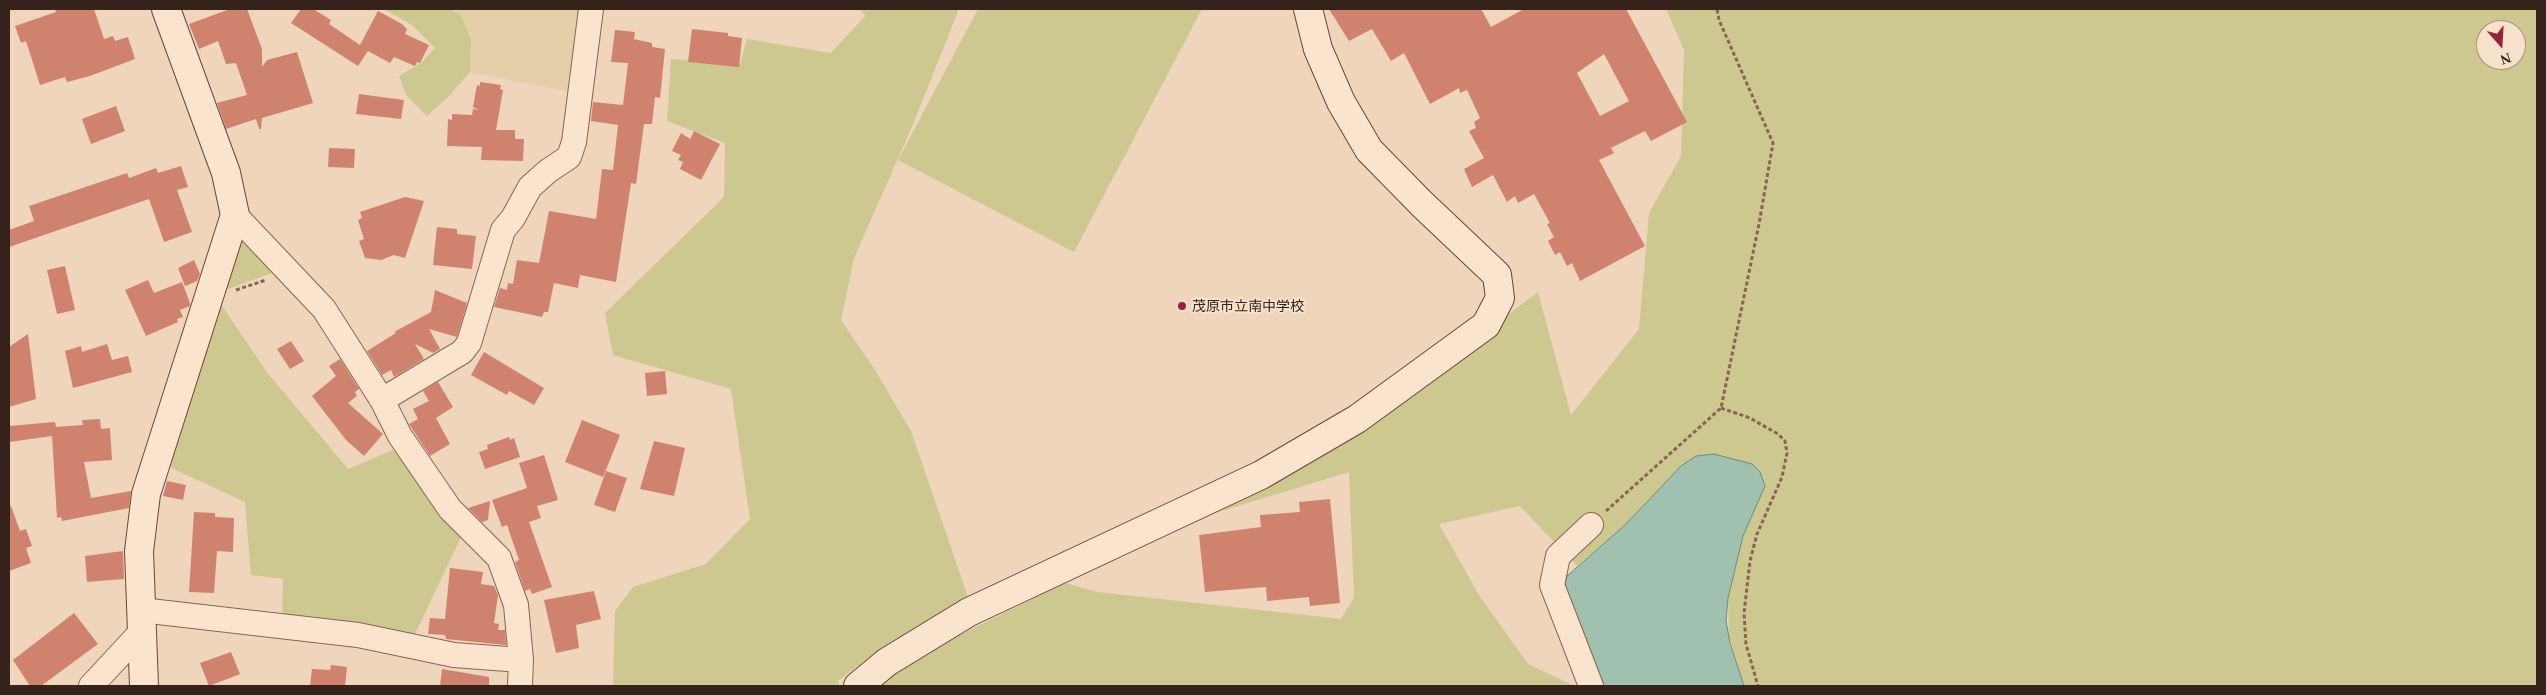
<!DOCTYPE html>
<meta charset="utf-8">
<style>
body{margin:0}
#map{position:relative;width:2546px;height:695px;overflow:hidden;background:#efd5bb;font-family:Georgia,serif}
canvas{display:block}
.frame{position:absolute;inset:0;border:10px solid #35221a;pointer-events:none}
.north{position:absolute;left:2476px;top:20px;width:50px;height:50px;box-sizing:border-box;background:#f6e1cb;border:1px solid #a99584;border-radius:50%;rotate:161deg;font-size:14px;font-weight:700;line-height:20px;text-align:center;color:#35221a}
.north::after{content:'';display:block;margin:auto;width:18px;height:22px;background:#98223b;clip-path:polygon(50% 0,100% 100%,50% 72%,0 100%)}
</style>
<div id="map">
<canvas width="2546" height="695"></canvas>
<div class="frame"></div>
<div class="north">N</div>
</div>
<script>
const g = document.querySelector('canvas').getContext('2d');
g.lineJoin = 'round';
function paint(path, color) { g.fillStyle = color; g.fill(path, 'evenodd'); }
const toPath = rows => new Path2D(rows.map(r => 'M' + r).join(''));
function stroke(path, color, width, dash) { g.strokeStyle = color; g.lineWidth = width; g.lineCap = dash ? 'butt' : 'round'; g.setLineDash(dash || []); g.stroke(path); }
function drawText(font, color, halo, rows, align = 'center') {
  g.font = font + ' Georgia,"Noto Sans JP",serif'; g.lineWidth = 4; g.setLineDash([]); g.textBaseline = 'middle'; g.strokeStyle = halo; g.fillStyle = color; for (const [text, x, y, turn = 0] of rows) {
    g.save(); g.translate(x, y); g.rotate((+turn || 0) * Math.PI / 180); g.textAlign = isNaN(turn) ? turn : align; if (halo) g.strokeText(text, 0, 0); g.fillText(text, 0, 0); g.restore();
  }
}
paint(toPath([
 [450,9,584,9,576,93,470,72,471,40,461,15]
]), '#e5cfa8');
paint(toPath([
 [384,9,450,9,461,15,471,40,470,72,448,97,427,116,406,95,399,76,422,62,435,48,412,25],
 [860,9,959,9,911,129,854,258,841,320,875,370,911,431,970,603,873,654,838,681,839,686,613,686,615,611,633,587,706,564,750,519,731,389,613,355,605,313,724,197,725,143,667,121,671,59,740,63,747,39,831,53,865,16],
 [978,9,1202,9,1074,252,898,160],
 [1666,9,2537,9,2537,686,1744,686,1729,636,1728,598,1743,536,1765,486,1681,466,1625,525,1577,566,1520,506,1439,524,1479,595,1528,664,1574,686,870,686,895,667,1065,583,1097,592,1341,619,1354,598,1349,472,1179,524,1337,445,1538,292,1571,415,1639,329,1649,213,1681,156,1684,50],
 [2486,30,2516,30,2516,60,2486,60],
 [248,232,283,269,220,292,234,237],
 [218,300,266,371,348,469,398,448,463,533,413,638,282,619,283,579,251,575,245,502,163,464]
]), '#cdc88f');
const water = toPath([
 [1714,454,1752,464,1760,472,1765,486,1743,536,1728,598,1726,621,1730,643,1744,686,1601,686,1563,592,1567,576,1625,525,1681,466,1696,456,1714,454]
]);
paint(water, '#a0c0b0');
stroke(water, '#678d7c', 1);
paint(toPath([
 [55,9,94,9,104,39,113,36,115,41,128,37,135,59,90,76,67,82,65,77,40,85,26,41,21,43,15,26,56,12],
 [230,9,247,9,262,49,262,67,267,60,297,52,313,103,262,118,261,129,259,129,256,119,226,129,217,103,247,95,236,63,226,64,218,41,199,49,189,24],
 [301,9,313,9,331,20,329,24,360,45,378,11,402,24,407,29,405,34,429,45,420,63,417,62,415,66,394,57,390,63,368,51,358,66,291,23],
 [1329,9,1481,9,1491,27,1524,9,1626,9,1687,122,1651,141,1645,131,1611,148,1614,153,1599,160,1645,246,1580,281,1572,263,1567,266,1560,252,1555,255,1548,241,1554,237,1547,224,1550,223,1534,194,1518,203,1515,196,1507,202,1493,175,1472,187,1464,169,1484,158,1469,131,1476,128,1474,122,1480,118,1467,90,1460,93,1459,88,1430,104,1404,53,1391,61,1372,29,1349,41],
 [1604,54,1629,101,1600,116,1577,73],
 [692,29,728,33,728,36,742,38,739,67,688,62],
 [615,30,635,32,634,39,652,43,652,47,665,49,660,98,655,97,652,124,644,124,636,184,631,183,616,282,580,275,578,288,554,283,548,312,544,312,542,317,494,307,500,288,507,290,508,283,513,284,517,260,539,263,549,211,596,219,602,169,613,170,618,125,591,121,593,102,623,105,628,63,611,62],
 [480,82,501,85,500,89,503,90,496,130,515,130,515,139,524,139,523,161,481,160,482,147,447,146,448,119,452,120,452,114,472,115,473,109,479,110,473,107,477,85,480,86],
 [359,94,404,100,401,119,356,114],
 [116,106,125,131,91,144,82,119],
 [694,131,720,144,701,180,680,169,683,162,678,160,681,155,672,151,681,133,690,139],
 [329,148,355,149,354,168,328,167],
 [181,166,188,187,177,190,192,232,164,242,149,199,9,247,9,230,34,221,29,206,127,173,129,178,156,168,158,173],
 [405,197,424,201,405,258,394,255,381,260,365,258,359,241,364,239,358,220,362,218,360,212],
 [437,227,457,229,457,234,476,236,472,269,433,265],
 [194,260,200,274,197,281,185,286,178,268],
 [65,266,75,310,57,314,47,270],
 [148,280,154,293,182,282,190,303,190,306,180,310,183,317,177,319,178,322,146,336,125,290],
 [435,290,467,303,457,337,429,329,440,349,433,353,415,344,424,359,394,377,391,370,382,375,367,351,396,333,394,332,431,312],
 [28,334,36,399,9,407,9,347],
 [291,341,304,361,290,369,277,349],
 [107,344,112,360,128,356,132,372,73,388,65,351,81,346,82,352],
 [484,352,544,388,534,405,509,391,507,395,471,375],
 [340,359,359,389,355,392,357,396,348,403,383,434,364,456,346,440,312,396,336,376,329,366],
 [665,371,667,394,647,396,645,373],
 [438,382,453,407,436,418,450,444,430,456,409,424,418,419,413,409,429,401,423,391],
 [100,419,101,429,110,428,112,460,84,462,91,498,131,491,129,508,62,521,61,517,57,518,52,436,9,442,9,426,55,422,56,427,83,425,82,420],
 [582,420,620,435,603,477,565,462],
 [509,437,510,440,514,438,520,457,485,469,479,452,488,449,487,445],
 [654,441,685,448,674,496,640,489],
 [544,455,558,500,537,506,541,518,529,522,552,587,532,594,530,589,525,591,515,562,519,560,507,525,502,527,492,500,527,488,519,463],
 [606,471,627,478,615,512,594,505],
 [167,481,186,485,183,500,163,496],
 [1330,499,1340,603,1310,606,1309,597,1267,601,1266,587,1205,592,1199,535,1261,527,1260,515,1300,512,1299,502],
 [490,501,488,520,482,522,468,508],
 [9,506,11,506,20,531,26,529,32,546,26,548,31,563,9,571],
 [194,512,215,513,215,517,234,518,233,552,217,551,214,593,189,592],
 [123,551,124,579,87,582,85,556],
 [450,568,483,572,481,584,494,586,498,595,494,623,499,624,498,630,505,630,506,645,446,639,445,635,428,634,430,618,445,619],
 [594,591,601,619,576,625,579,648,556,653,544,600],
 [74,613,98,644,41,686,30,686,13,660],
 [231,652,240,674,209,686,200,663],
 [331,665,347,667,345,686,310,686,312,669,330,670],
 [442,669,489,677,489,686,440,686]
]), '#cf836f');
const street = toPath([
 [235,215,324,309,382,400,400,436,450,509,499,558,516,605,521,660,520,686],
 [382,400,462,352,469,343,503,230,513,218,530,187,548,171,569,157,574,142,591,9],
 [1591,525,1558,556,1552,585,1591,686],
 [141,610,358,635,454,655,521,660],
 [91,686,142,631]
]);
const secondary = toPath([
 [144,686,139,551,146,494,235,215,226,173,166,9],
 [858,686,887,662,969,612,1261,475,1357,419,1486,325,1500,298,1497,275,1422,204,1369,150,1341,102,1318,49,1308,9]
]);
stroke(street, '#876555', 26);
stroke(secondary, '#684638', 30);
stroke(toPath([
 [236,290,266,280],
 [1721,408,1750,418,1778,434,1785,441,1787,453,1782,477,1757,534,1750,561,1744,613,1746,644,1758,686],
 [1606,511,1721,408,1759,224,1773,143,1719,20,1717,9]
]), '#876555', 3, [4, 2.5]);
stroke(street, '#fae4ce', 24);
stroke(secondary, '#fae4ce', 28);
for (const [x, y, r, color] of [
 [1182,306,5,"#98223b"]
]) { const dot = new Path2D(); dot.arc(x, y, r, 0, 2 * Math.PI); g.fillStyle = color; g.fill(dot); stroke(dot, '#f6e1cb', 2); }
drawText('14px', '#35221a', '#f6e1cb', [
 ["茂原市立南中学校",1192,306]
], 'left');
</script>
